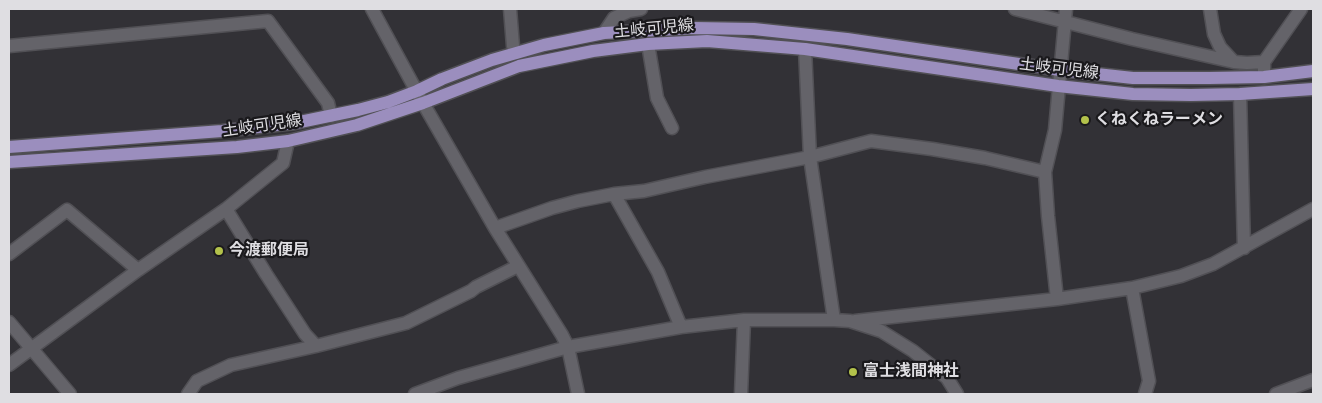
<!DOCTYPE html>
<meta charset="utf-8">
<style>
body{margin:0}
#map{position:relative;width:1322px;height:403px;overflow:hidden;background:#323136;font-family:"Fira Sans",sans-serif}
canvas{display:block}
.frame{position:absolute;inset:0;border:10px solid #dfdee2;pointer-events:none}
</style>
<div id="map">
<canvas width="1322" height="403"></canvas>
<div class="frame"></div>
</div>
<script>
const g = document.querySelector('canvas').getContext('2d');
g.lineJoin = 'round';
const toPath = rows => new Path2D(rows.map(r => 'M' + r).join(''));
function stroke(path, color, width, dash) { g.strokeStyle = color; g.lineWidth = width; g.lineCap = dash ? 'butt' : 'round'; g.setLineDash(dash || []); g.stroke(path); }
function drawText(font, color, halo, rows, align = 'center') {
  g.font = font + ' "Fira Sans","Noto Sans JP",sans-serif'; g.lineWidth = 4.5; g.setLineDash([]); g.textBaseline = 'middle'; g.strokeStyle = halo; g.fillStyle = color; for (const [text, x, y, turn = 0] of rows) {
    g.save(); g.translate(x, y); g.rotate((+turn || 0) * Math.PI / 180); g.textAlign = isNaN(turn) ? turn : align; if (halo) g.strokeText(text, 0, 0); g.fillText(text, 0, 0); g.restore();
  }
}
const minor = toPath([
 [372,9,423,103,495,228,562,335,568,347,578,394],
 [510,9,513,46,516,53],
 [1015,9,1132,39,1234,62,1220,47,1214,34,1210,9],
 [604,33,614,18,629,11,641,9],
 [648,44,657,98,672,128],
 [9,46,268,21,328,103,331,116],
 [805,49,810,157,834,320],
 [1234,62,1247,63,1264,62],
 [1264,77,1264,62,1301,9],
 [1240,94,1244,248],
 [614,194,658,272,681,327],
 [226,209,266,274,305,334,316,346],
 [495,228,552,208,578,201,614,194,644,191,705,177,810,157,871,141,932,149,985,158,1045,172],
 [9,254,67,210,138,270],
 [1132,288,1149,381,1145,394],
 [1057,299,1048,216,1045,172,1055,130,1066,9],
 [855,321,1057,299,1132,288,1181,276,1213,264,1313,209],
 [9,322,70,394],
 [9,365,138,270,226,209,283,163,288,141],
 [188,394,197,381,231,365,316,346,406,323,471,291,476,287,518,266],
 [415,394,458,378,568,347,681,327,744,320,834,320,850,321,881,331,913,351,947,378,957,394],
 [741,394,744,320],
 [1276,394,1313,380]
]);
const major = toPath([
 [9,147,222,131,295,123,358,110,388,102,417,91,442,79,492,60,544,45,604,33,694,28,754,29,847,39,1060,70,1133,78,1209,78,1264,77,1313,71],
 [9,162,237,147,288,141,357,125,423,103,519,66,593,51,648,44,707,41,805,49,1058,86,1133,94,1191,95,1240,94,1313,89]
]);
stroke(minor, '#515055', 15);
stroke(major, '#515055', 15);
stroke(minor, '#646369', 12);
stroke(major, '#9b8ebe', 12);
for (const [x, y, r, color] of [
 [1085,120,5,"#b3c24b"],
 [219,251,5,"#b3c24b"],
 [853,372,5,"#b3c24b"]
]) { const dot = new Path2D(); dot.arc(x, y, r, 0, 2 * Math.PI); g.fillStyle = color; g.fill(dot); stroke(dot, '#1a191c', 2); }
drawText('16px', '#dfdee2', '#1a191c', [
 ["土岐可児線",654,29,-5],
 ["土岐可児線",1059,69,7],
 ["土岐可児線",262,126,-8]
]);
drawText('bold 16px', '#dfdee2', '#1a191c', [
 ["くねくねラーメン",1095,120],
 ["今渡郵便局",229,251],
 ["富士浅間神社",863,372]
], 'left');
</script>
